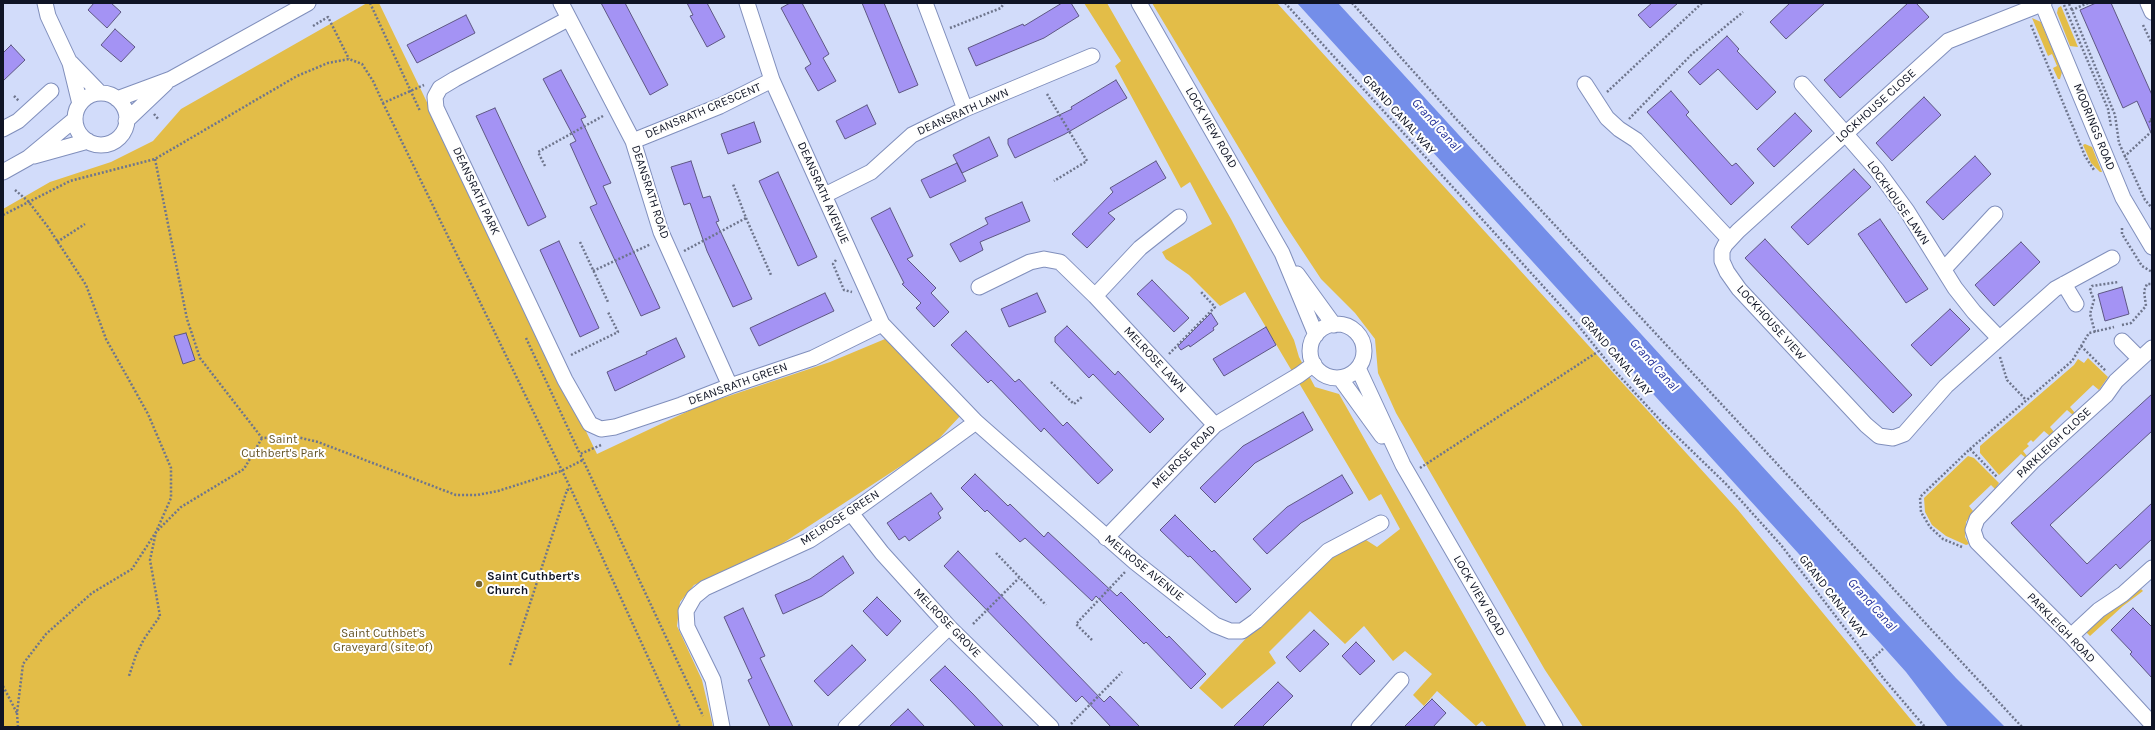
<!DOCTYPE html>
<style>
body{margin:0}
#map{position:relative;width:2155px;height:730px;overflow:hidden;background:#d2dcfa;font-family:Karla,sans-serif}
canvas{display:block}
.frame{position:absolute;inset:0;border:4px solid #0f1425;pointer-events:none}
</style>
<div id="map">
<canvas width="2155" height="730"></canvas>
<div class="frame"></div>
</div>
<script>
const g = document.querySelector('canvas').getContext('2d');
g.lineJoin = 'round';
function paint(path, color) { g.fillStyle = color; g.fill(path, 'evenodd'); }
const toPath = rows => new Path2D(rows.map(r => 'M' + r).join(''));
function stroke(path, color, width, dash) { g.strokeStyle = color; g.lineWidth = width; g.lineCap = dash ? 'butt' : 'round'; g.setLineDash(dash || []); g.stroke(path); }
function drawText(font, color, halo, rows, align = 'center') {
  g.font = font + ' Karla,sans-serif'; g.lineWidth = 4; g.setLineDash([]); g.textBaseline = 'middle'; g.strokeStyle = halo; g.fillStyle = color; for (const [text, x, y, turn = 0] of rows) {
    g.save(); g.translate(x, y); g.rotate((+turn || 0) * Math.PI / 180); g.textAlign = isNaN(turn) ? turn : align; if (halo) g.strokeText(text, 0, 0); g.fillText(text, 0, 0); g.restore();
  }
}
paint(toPath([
 [367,3,379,3,597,454,699,406,830,362,885,339,962,414,933,445,777,547,694,585,680,602,677,626,702,680,713,727,3,727,3,209,50,182,111,162,153,141,181,109],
 [1084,3,1107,3,1231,219,1294,340,1299,357,1315,387,1339,394,1527,727,1487,727,1482,721,1476,726,1437,691,1424,706,1413,695,1432,674,1405,651,1393,661,1364,626,1345,644,1310,611,1269,652,1276,663,1222,709,1199,688,1253,631,1330,557,1366,540,1377,547,1400,529,1381,494,1369,501,1245,292,1220,306,1189,275,1166,259,1162,252,1212,224,1190,182,1181,188,1115,66,1121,61],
 [1152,3,1277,3,1738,510,1917,727,1583,727,1545,670,1396,413,1378,373,1375,339,1355,313,1321,279,1284,223],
 [2061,6,2078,47,2070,46,2057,13,2058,8],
 [2032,18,2041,22,2062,72,2060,79,2058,79,2053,68,2057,66,2052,54,2048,56],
 [2085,144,2092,147,2102,172,2100,172,2091,163,2083,145],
 [2088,358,2108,377,2099,390,2093,385,2070,407,2075,413,2073,415,2067,410,2050,427,2054,432,2050,436,2044,431,2033,442,2031,440,2027,444,2029,446,2023,451,2027,456,2026,458,2021,454,1999,475,1980,453,1980,446,2074,365,2078,359,2084,363],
 [1968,456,1974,458,1999,483,1995,489,1991,485,1969,506,1973,511,1966,522,1965,537,1969,544,1966,545,1946,536,1932,525,1925,512,1924,498],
 [2141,589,2143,591,2123,606,2090,636,2086,632,2109,610]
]), '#e3bd48');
paint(toPath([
 [1297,3,1338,3,1956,678,2005,727,1948,727,1906,672,1880,643]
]), '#748ee9');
const building = toPath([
 [94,3,111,3,121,12,107,28,88,10,94,3],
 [601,3,625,3,668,85,650,95,601,3],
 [687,3,707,3,725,37,707,47,690,16,693,15,687,3],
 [790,3,802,3,829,54,823,58,836,81,818,91,805,68,811,64,781,8,790,3],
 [862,3,884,3,918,85,899,93,862,3],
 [1062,3,1071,3,1079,16,1044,38,976,66,968,48,1023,24,1024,26,1062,3],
 [1652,3,1678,3,1650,28,1638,15,1652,3],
 [1790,3,1825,3,1786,39,1770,22,1790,3],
 [1908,3,1916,3,1929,17,1840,98,1824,80,1908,3],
 [2096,3,2111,3,2152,95,2152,135,2137,101,2123,108,2080,10,2096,3],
 [466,15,475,33,417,63,407,45,466,15],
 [115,29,135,47,121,62,101,45,115,29],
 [1727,36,1739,49,1737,51,1776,92,1757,110,1718,69,1700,85,1688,72,1727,36],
 [11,45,25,60,3,81,3,53,11,45],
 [561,70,586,117,581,119,611,183,603,186,660,308,641,316,590,207,597,204,570,144,576,141,543,79,561,70],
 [1116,80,1127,98,1065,134,1015,158,1008,144,1008,139,1072,109,1071,107,1116,80],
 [1671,91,1689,112,1686,115,1711,143,1732,166,1736,163,1754,183,1731,205,1647,112,1671,91],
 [1924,97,1941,115,1892,161,1876,143,1924,97],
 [867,105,876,124,845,139,836,121,867,105],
 [495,108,546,217,528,226,476,116,495,108],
 [1795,113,1812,131,1774,167,1757,149,1795,113],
 [754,122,761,142,728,154,721,134,754,122],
 [989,137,998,156,962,173,953,155,989,137],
 [1975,156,1991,174,1943,220,1926,202,1975,156],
 [691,161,703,198,710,196,719,221,716,222,752,299,733,307,707,251,690,203,684,205,671,167,691,161],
 [1156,161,1166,178,1108,213,1115,219,1087,248,1072,234,1113,192,1110,188,1156,161],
 [957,163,966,181,930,198,921,180,957,163],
 [1854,169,1871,187,1808,245,1791,227,1854,169],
 [778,172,817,257,798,266,759,181,778,172],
 [1022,202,1030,221,980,242,983,250,960,262,950,244,988,224,985,218,1022,202],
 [890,208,913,256,907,259,936,288,931,293,949,312,934,327,916,308,921,303,902,284,904,283,871,218,890,208],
 [1880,219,1928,289,1906,303,1858,234,1880,219],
 [1765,239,1912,395,1893,413,1745,258,1765,239],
 [559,241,599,328,580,337,540,250,559,241],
 [2021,242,2040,262,1994,306,1975,285,2021,242],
 [1152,280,1189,318,1174,332,1137,294,1152,280],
 [2122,287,2129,314,2105,321,2098,294,2122,287],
 [825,293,834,311,759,346,750,328,825,293],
 [1037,293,1046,312,1009,327,1001,309,1037,293],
 [1950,309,1970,329,1931,366,1911,345,1950,309],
 [1211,313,1218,324,1213,328,1214,330,1190,347,1189,345,1181,350,1178,346,1211,313],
 [1067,326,1115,375,1118,371,1164,419,1150,433,1093,374,1089,378,1055,342,1055,337,1067,326],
 [1266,327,1276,345,1224,376,1213,359,1266,327],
 [966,331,1015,382,1019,379,1063,426,1067,422,1113,470,1098,484,1044,428,1041,432,991,380,988,383,951,345,966,331],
 [186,333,195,360,183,364,174,336,186,333],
 [676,338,685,357,615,391,607,372,647,354,646,352,676,338],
 [2152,394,2152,431,2050,525,2087,564,2152,503,2152,539,2120,569,2116,564,2081,597,2011,523,2152,394],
 [1303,412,1313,430,1255,463,1215,503,1200,488,1243,446,1303,412],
 [975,474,1008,506,1010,504,1044,537,1048,532,1117,596,1121,592,1167,638,1169,636,1206,674,1191,689,1146,642,1144,644,1096,596,1092,601,1025,538,1020,542,987,510,985,512,961,488,975,474],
 [1342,475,1353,493,1301,523,1267,554,1253,539,1287,507,1342,475],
 [931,493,943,509,938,513,941,518,909,541,905,536,899,540,887,523,931,493],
 [1175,515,1212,552,1214,550,1251,589,1236,603,1190,556,1188,557,1160,530,1175,515],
 [958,551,1104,702,1110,696,1140,727,1111,727,1082,696,1076,702,944,566,958,551],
 [843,556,854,573,822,596,783,614,775,595,810,579,843,556],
 [877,597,901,621,887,636,863,611,877,597],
 [743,608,765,656,760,658,793,727,770,727,748,680,752,678,724,617,743,608],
 [2133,608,2152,627,2152,678,2130,654,2132,652,2111,630,2133,608],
 [1314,630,1329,644,1300,672,1286,657,1314,630],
 [1356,642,1375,661,1360,675,1342,656,1356,642],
 [852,645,866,660,828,696,814,681,852,645],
 [945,666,973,694,1004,727,976,727,949,699,930,680,945,666],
 [1278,682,1293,696,1262,727,1233,727,1278,682],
 [1432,699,1446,713,1433,727,1404,727,1432,699],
 [908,709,925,727,889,727,908,709]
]);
paint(building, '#a493f4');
stroke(building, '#5e5783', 1);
const minor = toPath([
 [45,3,48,16,70,63,80,104],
 [561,3,633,141,661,232,730,386],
 [747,3,772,80,882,324,976,422,1135,562,1215,625,1230,631,1242,631,1256,621,1328,551,1381,523],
 [925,3,965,109],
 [1139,3,1282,253,1316,335],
 [2042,3,2123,198,2152,247],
 [2044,3,1948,41,1738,231,1725,245,1722,251,1722,261,1727,272,1739,289,1866,425,1879,436,1893,438,1904,434,1946,386,2055,289,2112,258],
 [2148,3,2152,12],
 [568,19,455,79,440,88,435,97,436,108,502,247,565,380,590,424,601,429,615,427,681,405,730,386,813,358,882,324],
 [71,63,100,93],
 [1585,84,1607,118,1619,129,1636,140,1729,239],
 [1802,84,1877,170,1907,211,1955,288,1974,312,1999,338],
 '75 119a26 26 0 1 1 52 0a26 26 0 1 1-52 0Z',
 [117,99,171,79,308,3],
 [126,121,166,83],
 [3,129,18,121,51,91],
 [633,141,720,106,772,80],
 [34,156,88,141],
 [3,172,28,158,75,119],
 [825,195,871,172,912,135,965,109,1092,56],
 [1944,269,1995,214],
 [1297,274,1334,325],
 [2064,284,2076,304],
 [979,287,1030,262,1044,259,1060,262,1095,296,1215,425],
 [1095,296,1140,248,1179,217],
 '1310 351a27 27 0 1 1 54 0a27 27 0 1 1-54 0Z',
 [2122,341,2140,359],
 [2152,348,2116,381,2106,395,2032,462,1977,519,1973,530,1977,542,2071,636,2152,724],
 [1358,368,1403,465,1555,727],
 [1340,378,1382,436],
 [851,513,882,553,949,627,1051,727],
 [1106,538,1215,425,1299,375,1314,364],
 [2071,636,2099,610,2123,594,2152,568],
 [722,727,713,680,687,627,686,611,694,597,705,588,810,540,851,513,976,422],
 [846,727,949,627],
 [1359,727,1401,680]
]);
stroke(minor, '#808fbc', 17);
stroke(toPath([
 [370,3,420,111],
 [1285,3,1573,319,1614,370,1660,420,1726,484,1781,545,1884,679,1925,727],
 [1352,3,1457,120,2022,727],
 [2088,3,2072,10,2115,115,2119,143,2145,200,2152,208],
 [2069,4,2072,10],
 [2064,5,2108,109,2111,126],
 [2031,25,2085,156,2094,170],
 [2143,25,2152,44],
 [313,26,328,17,349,59],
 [950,28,1001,8,1004,3],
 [1607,92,1702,3],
 [1047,94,1087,161,1054,181],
 [14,96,19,101],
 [383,103,571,489,680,727],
 [154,114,159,120],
 [1629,119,1692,54,1743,12],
 [2152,119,2149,120,2152,125],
 [2124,157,2152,131],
 [155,159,187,319,200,358,262,438,297,437,318,442,456,495,477,495,498,491,561,471,583,460],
 [545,166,538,152,603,116],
 [15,190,28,201,48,227,86,285,106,339,148,414,171,468,171,498,156,532,150,560,160,616,144,639,136,655,129,676],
 [3,215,70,181,155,159,297,76,328,63,349,59,362,64,373,81,383,103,424,85],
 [746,218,771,275],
 [2122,228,2122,234,2142,266,2152,272],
 [57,242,85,224],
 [580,242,608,302],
 [684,251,746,218,733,184],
 [836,260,833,264,844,290,852,292],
 [593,271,651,244],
 [2122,325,2131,323,2146,306,2144,291,2147,284,2152,284],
 [2095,332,2090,314,2094,300,2090,290,2092,286,2118,282],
 [526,338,580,454],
 [2081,346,2106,371],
 [1169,354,1215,307,1201,292],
 [571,355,618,332,608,312],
 [2000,357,2007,380,2026,400],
 [1051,382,1074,404,1082,397],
 [601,445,580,454,583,460,703,716],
 [1970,449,1997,477],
 [1420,468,1599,351],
 [1962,547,1943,539,1930,527,1921,512,1920,497,1970,449,2072,361,2089,333,2114,327],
 [996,553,1046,605],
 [973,624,1019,578],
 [1092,640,1076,624,1125,572],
 [1870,661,1883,649],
 [510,665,567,490,571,489],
 [3,686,17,713],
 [1071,724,1122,672],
 [18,727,17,713,23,664,46,634,92,593,132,569,156,532,181,507,244,469,262,438]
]), '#6e758c', 2.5, [2, 2]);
stroke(minor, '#fff', 15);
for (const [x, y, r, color] of [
 [479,584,4,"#72602e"]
]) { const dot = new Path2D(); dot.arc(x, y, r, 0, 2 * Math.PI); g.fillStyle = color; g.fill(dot); stroke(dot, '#fefefe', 1.5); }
drawText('12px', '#0f1425', '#fefefe', [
 ["LOCKHOUSE CLOSE",1876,106,-42],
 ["DEANSRATH CRESCENT",703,111,-23],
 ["DEANSRATH LAWN",963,112,-24],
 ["GRAND CANAL WAY",1399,115,48],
 ["MOORINGS ROAD",2094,127,68],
 ["LOCK VIEW ROAD",1211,128,60],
 ["DEANSRATH PARK",476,191,65],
 ["DEANSRATH ROAD",650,192,72],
 ["DEANSRATH AVENUE",823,193,66],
 ["LOCKHOUSE LAWN",1898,203,55],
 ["LOCKHOUSE VIEW",1771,323,48],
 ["GRAND CANAL WAY",1616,356,49],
 ["MELROSE LAWN",1155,360,47],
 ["DEANSRATH GREEN",738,384,-20],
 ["PARKLEIGH CLOSE",2054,443,-43],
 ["MELROSE ROAD",1184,457,-45],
 ["MELROSE GREEN",840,518,-33],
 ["MELROSE AVENUE",1144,568,39],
 ["LOCK VIEW ROAD",1479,596,60],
 ["GRAND CANAL WAY",1833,597,52],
 ["MELROSE GROVE",947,623,46],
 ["PARKLEIGH ROAD",2061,628,46]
]);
drawText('12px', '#635325', '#fefefe', [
 ["Saint",283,440],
 ["Cuthbert's Park",283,454],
 ["Saint Cuthbet's",383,634],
 ["Graveyard (site of)",383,648]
]);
drawText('bold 12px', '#0f1425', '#fefefe', [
 ["Saint Cuthbert's",487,577],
 ["Church",487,591]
], 'left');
drawText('italic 13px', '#24319a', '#fefefe', [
 ["Grand Canal",1436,125,48],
 ["Grand Canal",1654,365,48],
 ["Grand Canal",1872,605,48]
]);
</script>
